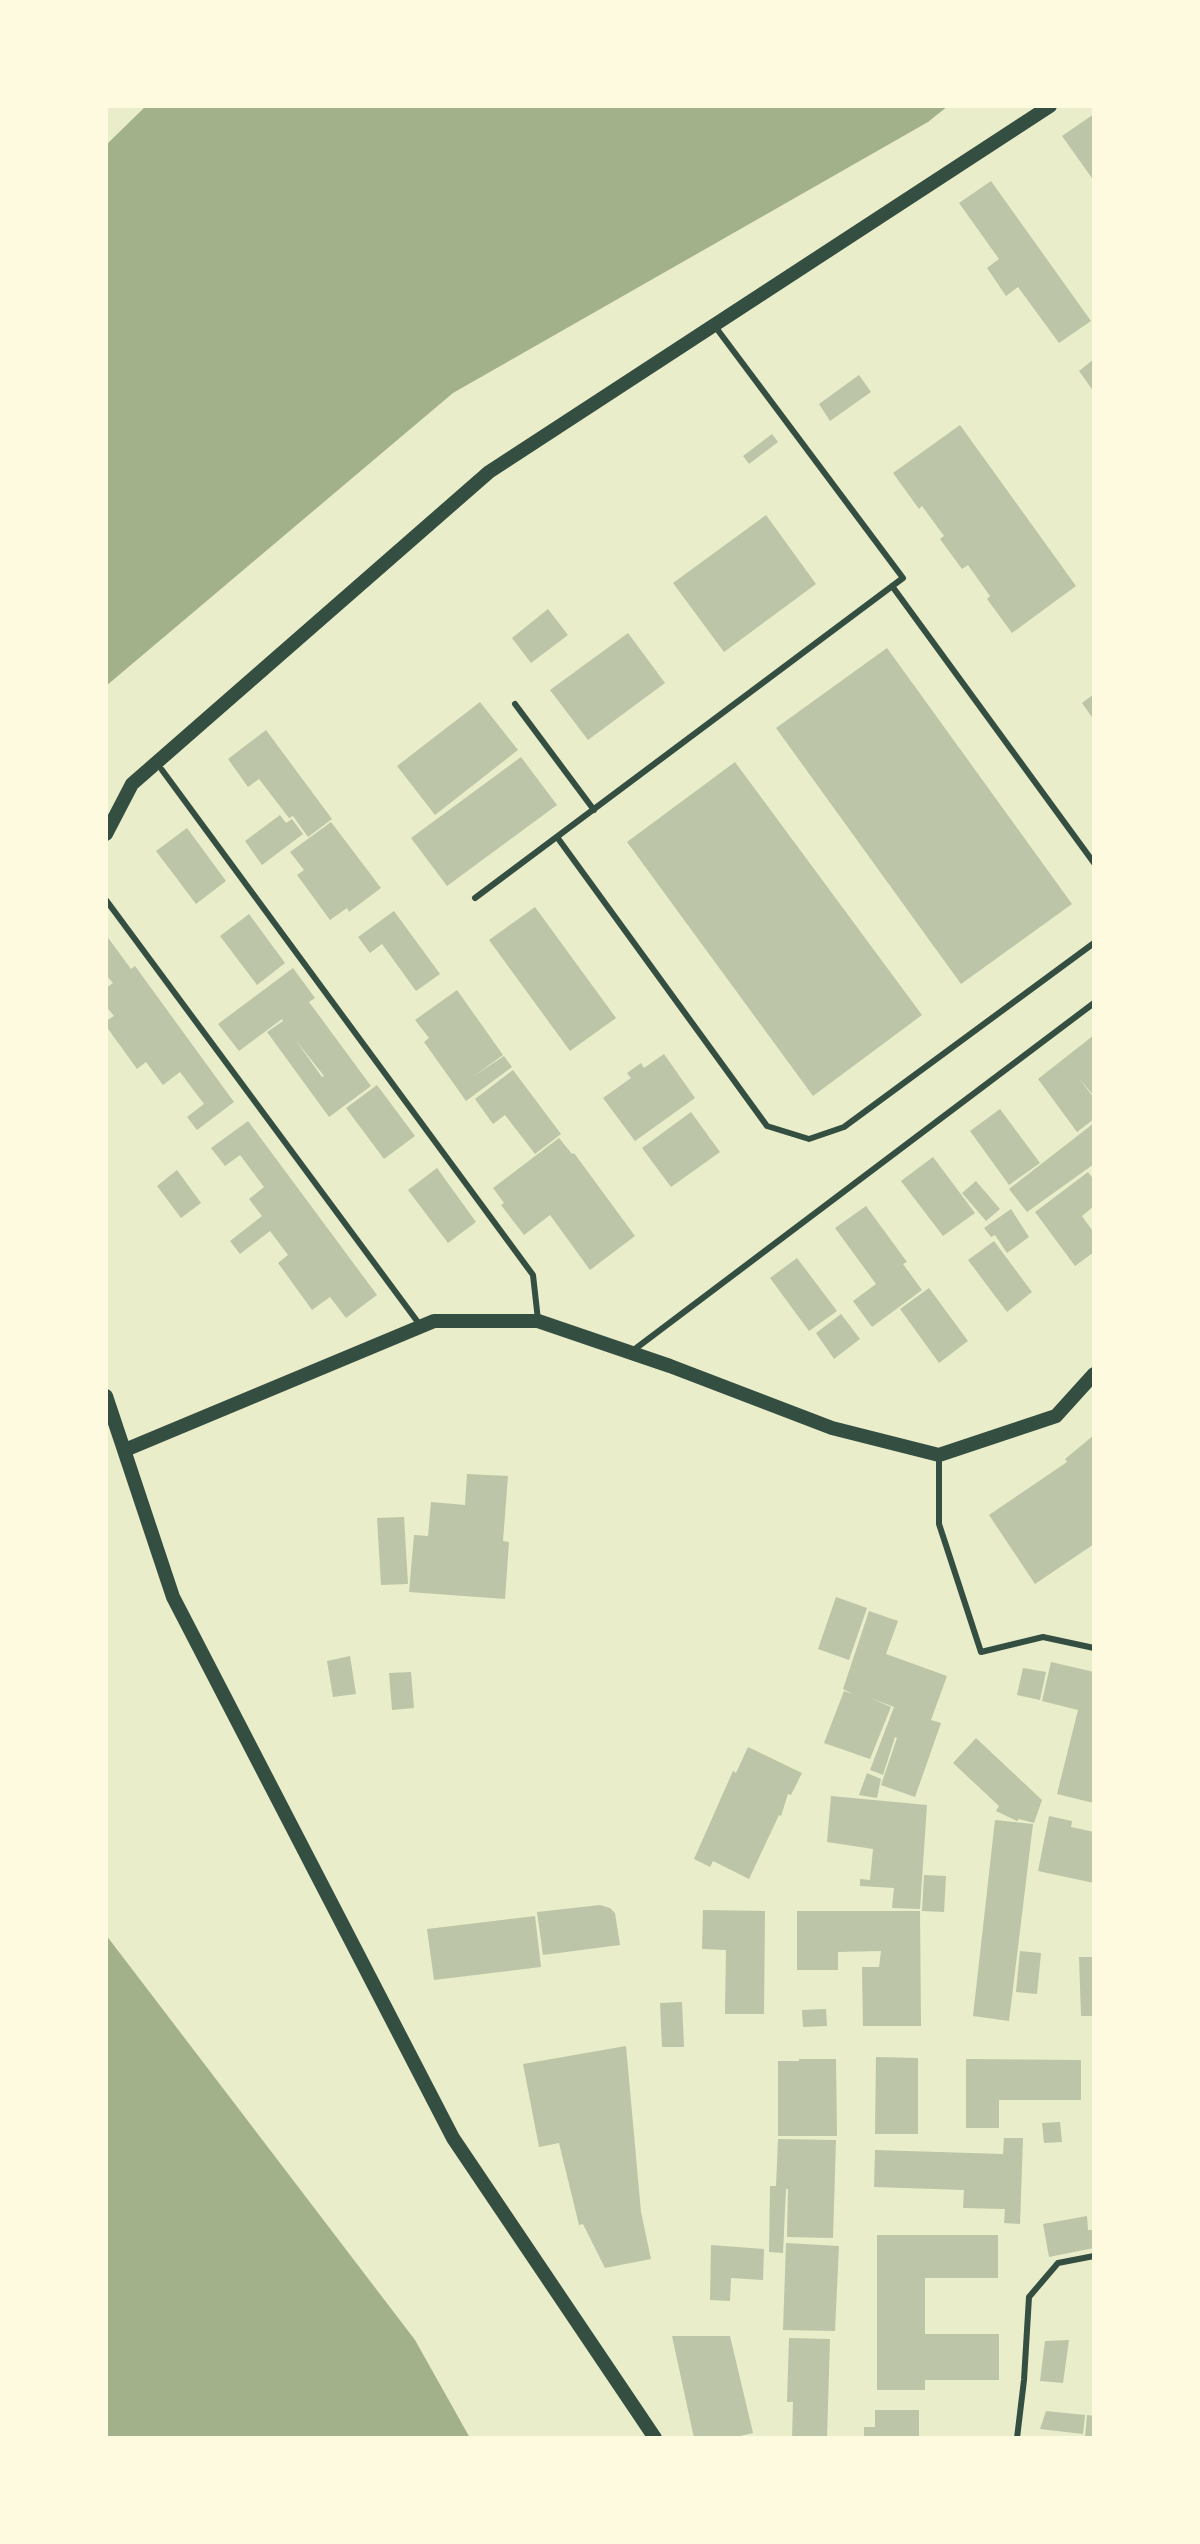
<!DOCTYPE html>
<style>
body{margin:0}
#map{position:relative;width:1200px;height:2544px;overflow:hidden;background:#e9edc9;font-family:"Sofia Sans Condensed",sans-serif}
canvas{display:block}
.frame{position:absolute;inset:0;border:108px solid #fefae0;pointer-events:none}
</style>
<div id="map">
<canvas width="1200" height="2544"></canvas>
<div class="frame"></div>
</div>
<script>
const g = document.querySelector('canvas').getContext('2d');
g.lineJoin = 'round';
function paint(path, color) { g.fillStyle = color; g.fill(path, 'evenodd'); }
const toPath = rows => new Path2D(rows.map(r => 'M' + r).join(''));
function stroke(path, color, width, dash) { g.strokeStyle = color; g.lineWidth = width; g.lineCap = dash ? 'butt' : 'round'; g.setLineDash(dash || []); g.stroke(path); }
paint(toPath([
 [146,106,948,106,928,122,453,393,106,686,106,145],
 [106,1935,415,2340,470,2438,106,2438]
]), '#a3b18a');
paint(toPath([
 [1094,114,1094,181,1062,136],
 [991,181,1091,321,1059,343,1018,287,1006,296,987,268,999,259,959,203],
 [1094,359,1094,392,1079,371],
 [859,375,871,392,830,421,819,404],
 [960,425,1076,586,1012,633,987,599,990,596,968,565,962,569,940,539,944,536,922,506,919,509,893,473],
 [772,434,778,442,749,464,743,456],
 [766,515,816,584,724,652,673,583],
 [548,609,568,635,531,663,512,638],
 [628,633,665,683,588,740,550,690],
 [887,648,1072,904,961,984,776,728],
 [1094,694,1094,720,1082,703],
 [480,702,518,750,435,815,397,766],
 [266,730,332,819,308,837,293,816,289,818,259,779,248,787,228,759],
 [521,757,557,805,447,886,411,838],
 [735,762,922,1015,813,1096,627,842],
 [280,815,286,823,292,819,303,834,262,865,245,841],
 [331,822,381,888,349,912,347,908,330,920,297,875,304,870,290,852],
 [187,828,226,881,196,904,156,851],
 [535,907,616,1018,570,1051,489,940],
 [394,911,440,974,416,991,382,944,370,953,358,937],
 [249,914,285,963,257,985,220,936],
 [106,935,131,969,135,966,234,1102,197,1130,187,1117,204,1104,180,1072,163,1085,146,1062,137,1069,106,1026,106,1021,114,1016,106,1006,106,988,113,983,106,975],
 [293,968,315,998,309,1002,371,1086,329,1117,267,1032,283,1021,282,1019,239,1051,218,1024],
 [294,1038,324,1076,322,1077],
 [457,990,503,1055,471,1078,504,1056,512,1067,466,1101,424,1042,429,1038,415,1020],
 [1094,1035,1094,1096,1078,1077,1094,1098,1094,1119,1077,1132,1038,1079],
 [664,1054,695,1098,635,1141,603,1098,631,1078,627,1073,641,1063,644,1068],
 [513,1070,561,1134,535,1154,505,1115,493,1124,475,1099],
 [377,1085,415,1136,384,1159,346,1108],
 [1000,1109,1040,1163,1009,1185,970,1131],
 [691,1112,720,1152,671,1187,642,1148],
 [248,1121,377,1295,346,1318,330,1297,312,1310,278,1263,288,1255,270,1231,240,1254,230,1241,262,1216,249,1199,264,1187,240,1155,225,1166,211,1148],
 [1094,1123,1094,1164,1027,1212,1009,1189],
 [559,1138,572,1154,574,1153,635,1236,590,1270,550,1215,524,1235,501,1205,504,1203,493,1188],
 [933,1157,975,1213,943,1236,901,1181],
 [437,1168,476,1222,448,1243,408,1190],
 [177,1170,201,1203,181,1218,157,1186],
 [1088,1172,1094,1180,1094,1206,1082,1216,1094,1233,1094,1252,1075,1266,1035,1212],
 [976,1181,1000,1209,986,1221,962,1193],
 [866,1206,907,1262,903,1264,922,1290,872,1327,853,1301,876,1284,835,1228],
 [1011,1209,1029,1237,1007,1253,995,1235,991,1237,984,1228],
 [994,1241,1032,1292,1007,1312,968,1260],
 [797,1258,837,1311,809,1331,770,1278],
 [929,1288,968,1341,939,1363,900,1309],
 [841,1314,860,1339,834,1359,816,1333],
 [1094,1435,1094,1544,1035,1584,989,1515,1067,1462,1065,1459],
 [467,1474,508,1476,503,1541,509,1542,505,1599,409,1592,414,1535,428,1536,431,1502,465,1505],
 [404,1517,408,1584,381,1585,377,1518],
 [836,1597,867,1608,849,1660,818,1649],
 [869,1611,898,1621,886,1654,947,1676,931,1720,941,1723,915,1797,881,1785,897,1738,895,1737,883,1775,870,1770,894,1707,870,1698,891,1707,870,1759,824,1743,844,1691,853,1694,843,1689],
 [350,1656,356,1694,333,1697,327,1661],
 [1051,1662,1094,1672,1094,1803,1057,1794,1078,1710,1042,1701],
 [1023,1668,1046,1672,1040,1700,1017,1695],
 [411,1672,414,1708,392,1710,389,1673],
 [976,1738,1042,1800,1034,1823,1019,1819,1017,1821,996,1811,999,1806,953,1763],
 [748,1747,802,1773,791,1795,788,1794,781,1816,779,1815,749,1879,713,1861,710,1867,694,1859,733,1771,736,1773],
 [867,1773,881,1779,877,1798,859,1795],
 [831,1796,927,1805,920,1909,892,1908,894,1888,860,1886,860,1879,870,1880,873,1849,827,1842],
 [1049,1816,1072,1821,1071,1827,1094,1832,1094,1883,1038,1871],
 [995,1820,1033,1824,1009,2021,973,2016],
 [924,1875,946,1876,944,1912,922,1911],
 [600,1905,610,1908,615,1913,620,1945,543,1955,537,1912],
 [703,1910,765,1911,764,2014,725,2014,726,1950,702,1949],
 [797,1911,920,1911,921,2026,863,2026,862,1967,879,1967,881,1951,838,1952,838,1970,797,1970],
 [535,1916,541,1967,434,1980,427,1929],
 [1020,1951,1041,1953,1037,1994,1016,1992],
 [1079,1957,1094,1957,1094,2016,1081,2016],
 [682,2002,684,2047,662,2047,660,2003],
 [826,2009,827,2026,803,2027,802,2010],
 [626,2046,641,2212,651,2259,605,2268,583,2224,579,2225,559,2143,539,2147,523,2064],
 [876,2057,918,2058,918,2134,875,2134],
 [799,2059,836,2059,837,2136,778,2136,778,2061,799,2061],
 [966,2059,1081,2060,1081,2100,999,2100,999,2128,966,2128],
 [1060,2122,1062,2142,1044,2143,1042,2123],
 [1004,2138,1023,2138,1020,2224,1004,2223,1005,2209,963,2208,964,2190,874,2187,875,2150,1003,2154],
 [778,2139,836,2140,833,2238,787,2237,788,2189,786,2189,783,2253,769,2252,770,2186,776,2186],
 [1087,2216,1088,2230,1094,2230,1094,2248,1049,2257,1043,2224],
 [877,2235,998,2235,998,2278,925,2278,925,2334,999,2334,999,2380,925,2380,925,2390,877,2390],
 [786,2243,839,2246,835,2331,783,2330],
 [711,2245,764,2249,763,2280,731,2278,730,2301,710,2300],
 [672,2336,730,2336,753,2433,731,2438,694,2438],
 [789,2338,830,2339,827,2438,792,2438,793,2402,787,2402],
 [1069,2340,1063,2383,1040,2381,1045,2341],
 [875,2410,919,2410,919,2438,864,2438,864,2427,875,2427],
 [1046,2411,1085,2415,1083,2434,1040,2429],
 [1087,2415,1094,2416,1094,2438,1085,2438]
]), '#bcc5a7');
stroke(toPath([
 [892,586,1094,863],
 [515,704,594,810],
 [162,770,533,1275,538,1320],
 [557,837,767,1126,809,1139,844,1127,1094,943],
 [475,898,903,578,714,325],
 [106,900,420,1325],
 [631,1352,1094,1003],
 [939,1455,939,1524,981,1652,1043,1637,1094,1648],
 [1017,2438,1024,2380,1029,2297,1058,2263,1094,2256]
]), '#344e41', 6);
stroke(toPath([
 [106,834,132,784,489,472,1050,106],
 [106,1396,173,1597,453,2138,655,2438],
 [125,1450,434,1321,538,1321,670,1366,832,1428,939,1455,1056,1416,1094,1374]
]), '#344e41', 14);
</script>
